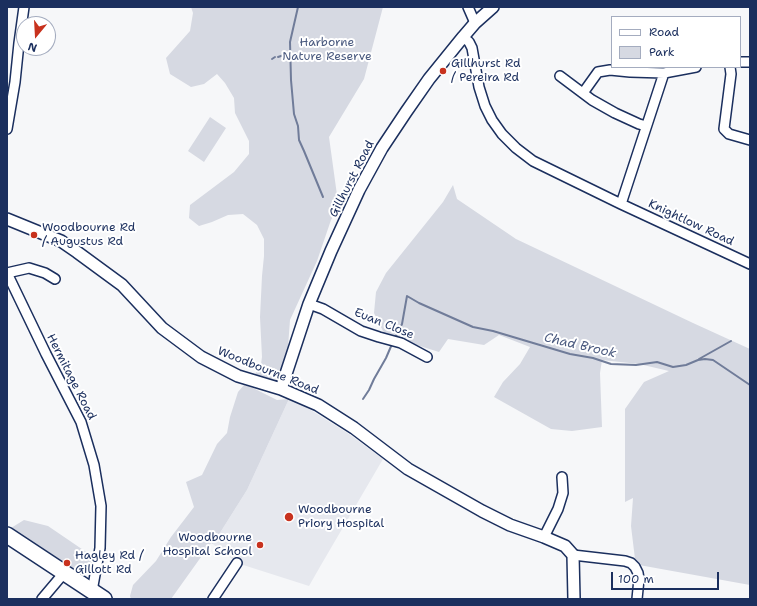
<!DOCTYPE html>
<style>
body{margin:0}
#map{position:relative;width:757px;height:606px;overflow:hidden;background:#f6f7f9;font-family:"Shantell Sans",sans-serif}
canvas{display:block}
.frame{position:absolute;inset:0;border:8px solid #1b2f5e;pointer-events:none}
.legend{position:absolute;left:611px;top:16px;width:130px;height:52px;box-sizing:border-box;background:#fff;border:1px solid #a4acbf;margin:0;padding:5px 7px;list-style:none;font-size:12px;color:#1b2f5e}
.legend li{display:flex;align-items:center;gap:8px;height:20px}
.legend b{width:20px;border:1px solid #a4acbf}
.north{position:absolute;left:16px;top:16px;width:40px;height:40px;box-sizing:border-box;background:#fff;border:1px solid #a4acbf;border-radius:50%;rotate:198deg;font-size:11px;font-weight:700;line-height:16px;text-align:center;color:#1b2f5e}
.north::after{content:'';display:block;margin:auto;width:14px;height:18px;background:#c8321e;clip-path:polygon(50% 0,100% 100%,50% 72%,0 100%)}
.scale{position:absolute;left:611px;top:572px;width:108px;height:18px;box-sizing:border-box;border:2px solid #1b2f5e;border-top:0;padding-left:5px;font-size:12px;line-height:14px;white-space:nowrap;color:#1b2f5e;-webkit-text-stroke:3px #fff;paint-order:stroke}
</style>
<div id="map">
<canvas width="757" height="606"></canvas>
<div class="frame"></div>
<ul class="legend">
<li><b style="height:5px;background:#fff"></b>Road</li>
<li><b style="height:11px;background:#d6d9e2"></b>Park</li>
</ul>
<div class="north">N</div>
<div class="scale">100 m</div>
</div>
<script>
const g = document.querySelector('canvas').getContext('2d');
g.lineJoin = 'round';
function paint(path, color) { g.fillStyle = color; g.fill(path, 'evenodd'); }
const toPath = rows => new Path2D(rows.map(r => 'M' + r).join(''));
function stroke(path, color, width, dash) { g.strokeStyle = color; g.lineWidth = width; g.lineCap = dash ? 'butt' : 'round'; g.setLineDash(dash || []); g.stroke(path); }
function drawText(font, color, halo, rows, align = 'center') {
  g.font = font + ' "Shantell Sans",sans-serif'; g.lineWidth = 4; g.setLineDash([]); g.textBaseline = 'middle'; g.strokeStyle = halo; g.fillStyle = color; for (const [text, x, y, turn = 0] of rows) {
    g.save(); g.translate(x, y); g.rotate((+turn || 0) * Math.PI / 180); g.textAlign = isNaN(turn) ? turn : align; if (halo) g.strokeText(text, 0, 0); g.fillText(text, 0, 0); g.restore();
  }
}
paint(toPath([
 [289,399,306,407,349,434,383,459,321,565,309,586,237,563,213,544,247,490]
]), '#e6e8ee');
paint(toPath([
 [191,7,383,7,364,79,329,137,337,195,344,196,331,220,317,261,290,320,288,347,279,380,269,380,255,374,261,364,262,357,260,317,262,276,264,256,264,239,257,225,243,214,228,215,212,222,199,226,189,218,190,205,234,172,249,154,249,141,235,113,234,98,225,83,217,74,204,84,191,87,170,74,166,58,190,31,193,13],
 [210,117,226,128,204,162,188,151],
 [453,185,457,199,516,239,693,323,750,349,750,585,639,565,635,559,631,526,633,498,625,502,625,409,644,382,669,371,639,364,602,360,600,373,602,427,572,431,551,429,494,397,503,382,520,364,530,347,499,335,484,345,448,339,439,352,385,335,374,313,376,292,386,273,443,202],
 [244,385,253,388,277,400,289,399,247,490,213,544,211,543,171,599,131,599,130,596,133,585,156,561,171,537,194,507,186,482,202,475,217,444,227,433,230,417,238,392],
 [24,520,48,526,95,558,84,569,75,569,11,528]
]), '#d6d9e2');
stroke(toPath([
 [298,7,290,42,291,80,294,114,298,126,299,140,304,151,323,197],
 [278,57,290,53],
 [272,59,275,57],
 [395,338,402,324,407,296,419,303,473,327,493,331,570,354,593,358,611,364,636,365,657,362,673,367,686,365,698,360,705,359,713,360,750,385],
 [699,359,731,341],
 [363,399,369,390,374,379,386,358,392,344]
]), '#707c99', 2);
const minor = toPath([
 [468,7,475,23],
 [463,37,469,42,472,48,479,87,485,106,492,120,502,134,516,148,533,161,621,204,750,264],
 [740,62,750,62],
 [730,67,731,74,724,129,729,134,750,140],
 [560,76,592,100,615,113,639,124,646,126],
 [583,93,598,72,610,70,630,72,664,73,696,67],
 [7,129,15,82,19,43,24,7],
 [621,204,664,73],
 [7,273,46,354,81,422,94,465,101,506,100,548,92,591],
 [7,273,29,268,45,273,55,279],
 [309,304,323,309,361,331,379,337,401,343,427,357],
 [544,537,558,509,563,493,562,477],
 [573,555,625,561,631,563,635,567,638,573,639,579,637,599],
 [42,599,64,573],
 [213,599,237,563]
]);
const tertiary = toPath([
 [7,219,61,241,77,252,122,285,162,328,201,357,238,376,281,389,318,405,354,428,408,469,482,511,510,525,544,537,565,546,573,555,574,599],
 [281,389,309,304,331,251,359,190,382,148,406,112,429,79,463,37,475,23,493,7]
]);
const trunk = toPath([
 [7,535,104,599]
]);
stroke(minor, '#1b2f5e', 12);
stroke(tertiary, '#1b2f5e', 14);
stroke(trunk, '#1b2f5e', 18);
stroke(minor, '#fff', 9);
stroke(tertiary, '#fff', 11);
stroke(trunk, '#fff', 15);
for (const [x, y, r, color] of [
 [443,71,4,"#c8321e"],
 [34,235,4,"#c8321e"],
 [289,517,5,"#c8321e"],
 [260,545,4,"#c8321e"],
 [67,563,4,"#c8321e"]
]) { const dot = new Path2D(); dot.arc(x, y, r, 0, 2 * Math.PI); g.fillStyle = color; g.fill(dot); stroke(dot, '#fff', 1.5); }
drawText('12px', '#4a5a7f', '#fff', [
 ["Harborne",327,43],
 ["Nature Reserve",327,57]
]);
drawText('12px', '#1b2f5e', '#fff', [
 ["Gillhurst Rd",451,64],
 ["/ Pereira Rd",451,78],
 ["Woodbourne Rd",42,228],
 ["/ Augustus Rd",42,242],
 ["Woodbourne",298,510],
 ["Priory Hospital",298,524],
 ["Woodbourne",252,538,"right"],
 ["Hospital School",252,552,"right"],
 ["Hagley Rd /",75,556],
 ["Gillott Rd",75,570]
], 'left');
drawText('12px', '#1b2f5e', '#fff', [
 ["Gillhurst Road",352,179,-63],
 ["Knightlow Road",691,223,25],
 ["Euan Close",384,324,22],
 ["Woodbourne Road",268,371,22],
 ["Hermitage Road",71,377,63]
]);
drawText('italic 13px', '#4d5c81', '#fff', [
 ["Chad Brook",580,346,13]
]);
</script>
